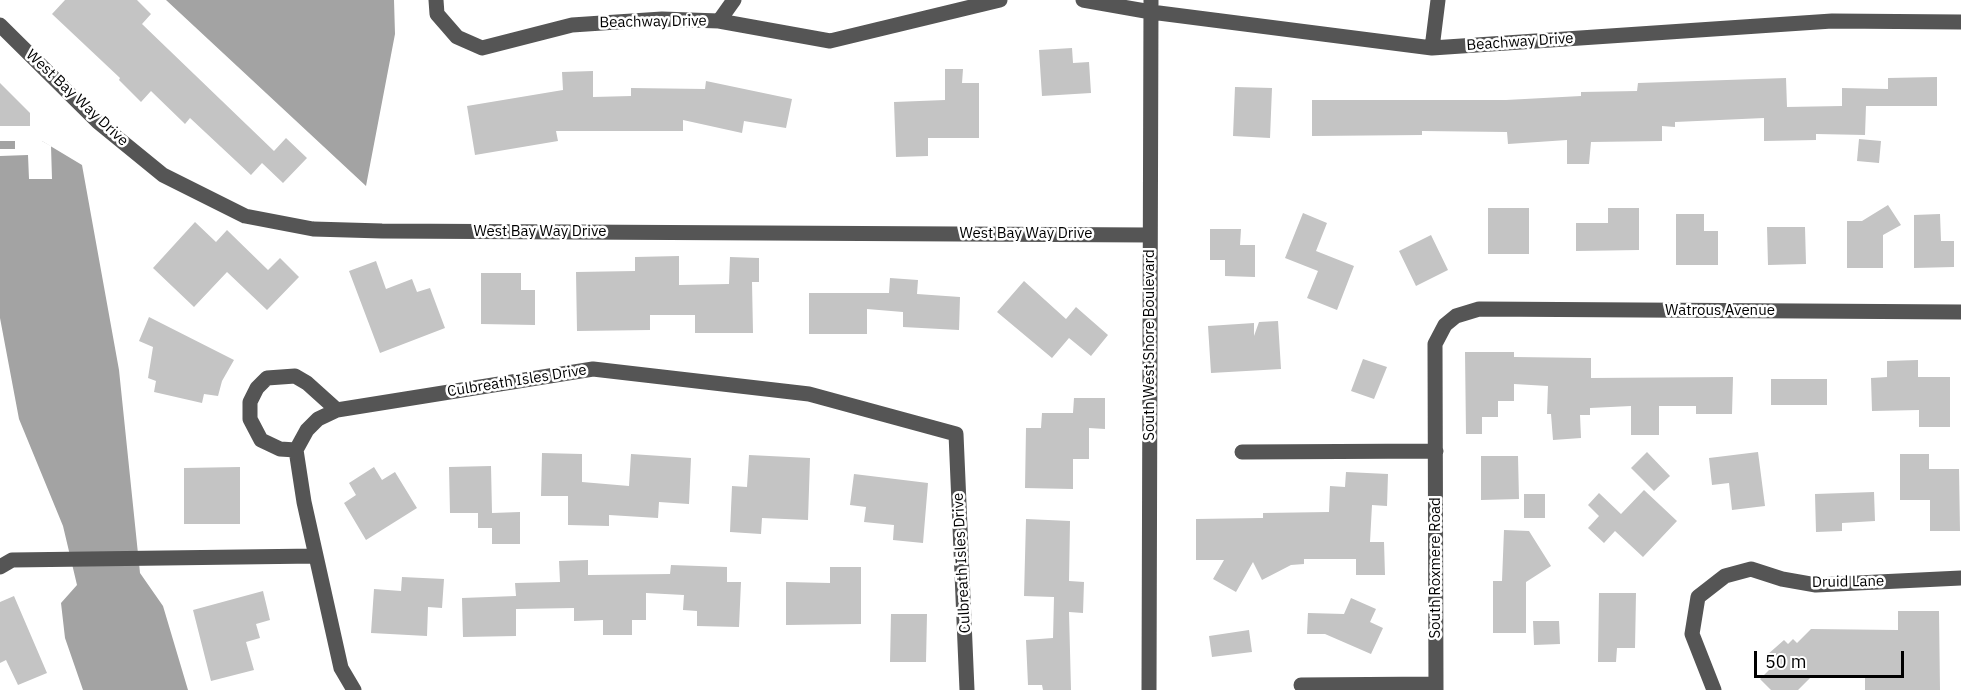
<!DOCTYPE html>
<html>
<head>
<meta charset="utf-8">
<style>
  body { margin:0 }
  #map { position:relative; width:1961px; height:690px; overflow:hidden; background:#fff; font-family:"IBM Plex Sans",sans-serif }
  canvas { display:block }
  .scale { position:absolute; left:1754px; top:651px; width:150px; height:27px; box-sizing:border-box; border:3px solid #000; border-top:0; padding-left:8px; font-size:18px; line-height:21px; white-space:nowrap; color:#000; -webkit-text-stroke:4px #fff; paint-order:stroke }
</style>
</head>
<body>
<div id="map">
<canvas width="1961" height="690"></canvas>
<div class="scale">50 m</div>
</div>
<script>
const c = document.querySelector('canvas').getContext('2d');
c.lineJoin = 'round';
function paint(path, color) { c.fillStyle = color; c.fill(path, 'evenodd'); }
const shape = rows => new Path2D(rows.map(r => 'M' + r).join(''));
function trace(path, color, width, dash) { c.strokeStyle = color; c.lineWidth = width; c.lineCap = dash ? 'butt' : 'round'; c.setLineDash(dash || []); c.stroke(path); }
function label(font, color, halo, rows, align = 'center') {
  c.font = font + ' "IBM Plex Sans",sans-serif'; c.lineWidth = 5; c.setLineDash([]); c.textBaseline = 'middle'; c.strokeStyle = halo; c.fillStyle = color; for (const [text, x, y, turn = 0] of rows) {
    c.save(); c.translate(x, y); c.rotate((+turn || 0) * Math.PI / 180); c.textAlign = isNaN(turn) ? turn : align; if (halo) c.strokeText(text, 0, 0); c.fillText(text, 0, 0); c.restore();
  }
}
paint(shape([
  [166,0,394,0,395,34,366,186],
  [0,141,42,141,82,165,119,370,140,573,163,606,188,690,83,690,65,638,61,603,77,585,63,526,19,419,0,318]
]), '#a3a3a3');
paint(shape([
  [15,141,42,141,51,146,52,179,29,179,28,155,0,156,0,149,15,149]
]), '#fff');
paint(shape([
  [65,0,137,0,151,14,142,24,274,151,286,138,307,158,283,183,262,163,251,175,190,118,185,124,151,91,141,102,119,80,120,78,52,14],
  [1072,48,1073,63,1089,62,1091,93,1042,96,1039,50],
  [945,69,963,69,962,83,979,83,979,138,928,138,928,156,896,157,894,102,945,100],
  [593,71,593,97,631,96,631,88,705,89,706,81,792,99,786,128,744,121,742,133,683,120,683,131,556,131,558,141,475,155,467,106,563,90,562,72],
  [1937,77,1937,106,1866,106,1865,135,1816,134,1816,140,1764,141,1764,118,1675,122,1675,127,1662,126,1662,141,1591,142,1589,164,1567,164,1567,140,1508,144,1507,132,1422,131,1422,135,1312,136,1312,100,1506,100,1581,96,1581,92,1637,91,1638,83,1786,78,1787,107,1842,106,1842,88,1888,89,1888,78],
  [0,83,30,113,30,126,0,126],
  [1235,87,1272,88,1270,138,1233,136],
  [1859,139,1881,141,1879,163,1857,161],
  [1888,205,1901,225,1883,235,1883,268,1847,268,1847,221,1862,221],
  [1488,208,1529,208,1529,254,1488,254],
  [1608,208,1639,208,1639,250,1576,251,1576,223,1608,223],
  [1303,213,1327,223,1316,251,1354,266,1337,310,1307,298,1318,271,1285,258],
  [1676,214,1704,214,1704,231,1718,231,1718,265,1676,265],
  [1940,214,1941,241,1954,241,1954,267,1914,268,1914,215],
  [195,222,216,242,227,230,268,270,280,258,299,277,267,310,227,272,194,307,153,268],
  [1767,227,1805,227,1806,264,1768,265],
  [1210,229,1241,229,1240,245,1255,245,1255,277,1225,276,1225,260,1210,260],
  [1431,235,1448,270,1416,286,1399,251],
  [679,256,679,285,729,284,730,257,759,258,759,282,752,282,753,333,695,333,695,315,650,315,650,330,577,331,576,272,635,271,635,257],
  [376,261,386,289,412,279,417,292,430,288,445,328,380,353,349,271],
  [481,273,521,273,521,290,535,290,535,325,481,324],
  [890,278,918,280,917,294,960,297,959,330,903,327,903,312,867,309,867,334,809,334,809,293,889,293],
  [1024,281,1066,319,1076,307,1108,335,1091,356,1069,338,1052,358,997,312],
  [149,317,234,360,222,381,218,396,204,394,202,403,154,392,156,381,148,378,153,347,139,341],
  [1278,321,1281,369,1211,373,1208,326,1254,323,1254,336,1259,322],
  [1465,352,1514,352,1514,357,1591,358,1591,378,1733,377,1732,414,1696,414,1696,406,1659,406,1659,435,1631,435,1631,406,1590,408,1590,415,1580,415,1581,438,1553,440,1551,414,1547,414,1548,386,1514,384,1514,401,1498,401,1498,417,1482,417,1482,434,1466,434],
  [1363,359,1387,367,1374,399,1351,391],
  [1918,360,1918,377,1950,377,1950,427,1919,427,1919,410,1872,411,1871,378,1887,377,1887,361],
  [1771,379,1827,379,1827,405,1771,405],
  [1074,398,1105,398,1105,429,1089,428,1089,459,1073,459,1073,489,1025,488,1026,428,1041,428,1042,413,1073,413],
  [1647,452,1670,476,1654,491,1631,468],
  [1758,452,1765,506,1732,510,1729,483,1712,485,1709,458],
  [542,453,582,454,582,482,629,486,631,454,691,458,689,504,659,502,658,518,609,515,609,526,568,525,568,496,541,496],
  [1900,454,1929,454,1929,469,1959,469,1960,531,1930,531,1930,500,1900,500],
  [749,455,810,458,808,520,762,518,761,534,730,532,732,486,747,487],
  [1481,456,1518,456,1519,499,1481,500],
  [491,466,492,513,520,512,520,544,492,544,492,528,478,528,478,513,450,513,449,467],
  [240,467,240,524,184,524,184,468],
  [374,467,382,480,395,472,417,508,366,540,344,503,356,495,349,483],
  [1346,472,1388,474,1387,506,1372,505,1370,542,1384,542,1385,575,1356,575,1356,559,1304,559,1304,564,1291,565,1262,580,1253,562,1236,592,1213,579,1224,560,1196,560,1196,519,1263,518,1263,513,1329,512,1330,486,1345,487],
  [854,474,928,483,923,543,893,540,894,525,864,522,866,507,850,505],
  [1644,490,1677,521,1643,557,1615,531,1604,543,1588,528,1599,516,1588,505,1599,493,1621,514],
  [1874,492,1875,521,1842,523,1842,531,1816,532,1815,494],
  [1524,494,1545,494,1545,518,1524,518],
  [1026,519,1070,521,1069,581,1084,582,1083,613,1069,612,1071,690,1043,690,1042,685,1028,685,1026,640,1053,638,1054,597,1024,596],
  [1504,530,1529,531,1551,566,1526,582,1526,633,1493,633,1493,581,1502,581],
  [588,560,588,575,670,574,671,565,727,567,727,582,741,582,739,627,697,626,697,611,683,610,684,595,646,593,646,620,632,620,632,635,603,635,603,620,574,621,574,608,516,609,516,636,463,637,462,598,516,596,515,583,560,582,559,561],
  [830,567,861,567,861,624,786,625,786,582,830,583],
  [402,577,444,579,442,608,428,607,427,636,371,633,374,589,401,591],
  [263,591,270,620,256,624,260,638,246,642,254,670,211,681,193,610],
  [1599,593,1636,593,1635,648,1617,648,1616,662,1598,662],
  [14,596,47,673,18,685,6,660,0,663,0,602],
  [1351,598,1376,609,1370,622,1383,628,1371,654,1325,634,1307,634,1308,613,1344,614],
  [1898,611,1939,611,1940,690,1865,690,1865,675,1812,676,1798,690,1771,690,1760,679,1769,670,1765,666,1772,660,1767,655,1784,640,1788,644,1793,639,1797,643,1811,629,1898,630],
  [891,614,927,614,926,662,890,662],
  [1533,621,1559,621,1560,644,1534,645],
  [1249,630,1252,652,1212,657,1209,636]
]), '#c4c4c4');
trace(shape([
  [436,0,437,14,457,37,482,48,572,25,662,19,719,21,830,41,1000,0],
  [1083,0,1151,12,1432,48,1832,21,1961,22],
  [719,21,734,0],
  [0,25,98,122,163,175,245,216,313,229,382,231,1150,235],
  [1432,48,1438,0],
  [296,450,280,449,261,440,250,419,250,402,257,388,267,378,295,376,307,383,337,410],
  [1242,452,1436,451],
  [0,567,12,560,316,556],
  [1301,685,1436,684],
  [354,690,341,668,304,502,296,450,307,430,318,419,337,410,593,369,809,394,956,434,967,690],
  [1149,690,1151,0],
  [1436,690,1435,344,1445,325,1456,316,1479,309,1961,312],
  [1714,690,1692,634,1698,597,1725,576,1751,569,1782,579,1816,585,1961,578]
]), '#555', 15);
label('15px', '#000', '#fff', [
  ["Beachway Drive",653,22,-1],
  ["Beachway Drive",1520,42,-4],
  ["West Bay Way Drive",77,98,43],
  ["West Bay Way Drive",540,232],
  ["West Bay Way Drive",1026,234],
  ["Watrous Avenue",1720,311],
  ["South West Shore Boulevard",1150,345,-90],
  ["Culbreath Isles Drive",517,381,-9],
  ["Culbreath Isles Drive",962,563,-93],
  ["South Roxmere Road",1436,568,-90],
  ["Druid Lane",1848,582,-1]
]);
</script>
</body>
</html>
